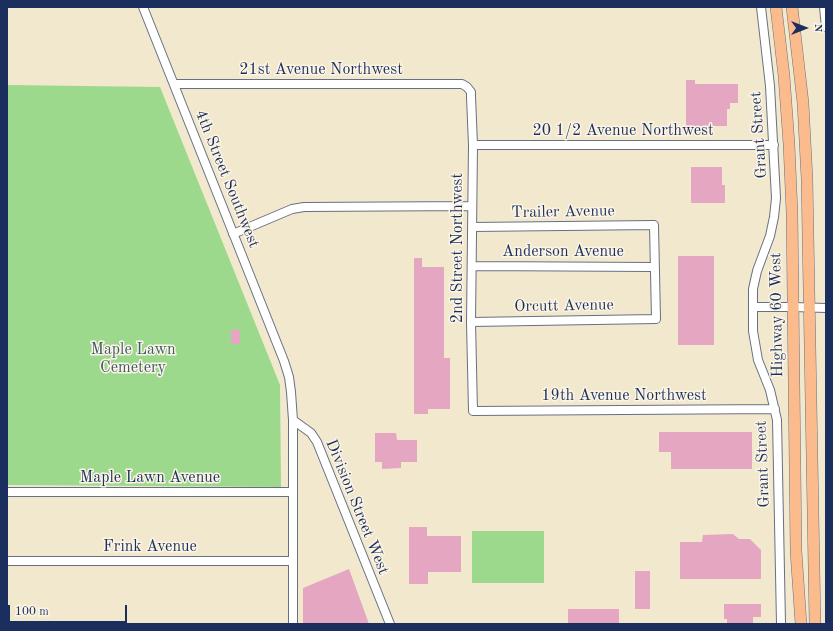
<!DOCTYPE html>
<html>
<head>
<meta charset="utf-8">
<style>
  body { margin:0 }
  #map { position:relative; width:833px; height:631px; overflow:hidden; background:#f2e8cd; font-family:"Old Standard TT",serif }
  canvas { display:block }
  .frame { position:absolute; inset:0; border:8px solid #1b2f5e; pointer-events:none }
  .north { position:absolute; left:785px; top:8px; width:40px; height:40px; -webkit-text-stroke:3px #fcf5e5; paint-order:stroke; rotate:90deg; font-size:11px; font-weight:700; line-height:16px; text-align:center; color:#1b2f5e }
  .north::after { content:''; display:block; margin:auto; width:14px; height:18px; background:#1b2f5e; clip-path:polygon(50% 0,100% 100%,50% 72%,0 100%) }
  .scale { position:absolute; left:8px; top:605px; width:119px; height:18px; box-sizing:border-box; border:2px solid #1b2f5e; border-top:0; padding-left:5px; font-size:12px; line-height:14px; white-space:nowrap; color:#1b2f5e; -webkit-text-stroke:3px #fcf5e5; paint-order:stroke }
</style>
</head>
<body>
<div id="map">
<canvas width="833" height="631"></canvas>
<div class="frame"></div>
<div class="north">N</div>
<div class="scale">100 m</div>
</div>
<script>
const c = document.querySelector('canvas').getContext('2d');
c.lineJoin = 'round';
function paint(path, color) { c.fillStyle = color; c.fill(path, 'evenodd'); }
const shape = rows => new Path2D(rows.map(r => 'M' + r).join(''));
function trace(path, color, width, dash) { c.strokeStyle = color; c.lineWidth = width; c.lineCap = dash ? 'butt' : 'round'; c.setLineDash(dash || []); c.stroke(path); }
function label(font, color, halo, rows, align = 'center') {
  c.font = font + ' "Old Standard TT",serif'; c.lineWidth = 3; c.setLineDash([]); c.textBaseline = 'middle'; c.strokeStyle = halo; c.fillStyle = color; for (const [text, x, y, turn = 0] of rows) {
    c.save(); c.translate(x, y); c.rotate((+turn || 0) * Math.PI / 180); c.textAlign = isNaN(turn) ? turn : align; if (halo) c.strokeText(text, 0, 0); c.fillText(text, 0, 0); c.restore();
  }
}
paint(shape([
  [7,85,160,87,280,385,281,487,7,485],
  [472,531,544,531,544,583,472,583]
]), '#9dd98d');
paint(shape([
  [686,80,695,80,695,84,738,84,738,103,730,103,730,109,727,109,727,126,686,126],
  [691,167,722,167,722,185,725,185,725,203,691,203],
  [678,256,714,256,714,345,678,345],
  [414,258,422,258,422,267,444,267,444,358,450,358,450,409,428,409,428,414,414,414],
  [231,330,240,330,240,344,231,344],
  [659,432,752,432,752,469,671,469,671,452,659,452],
  [375,433,396,433,397,440,417,440,417,462,401,462,401,468,382,469,382,462,375,462],
  [409,527,427,527,427,536,461,536,461,572,428,572,428,584,409,584],
  [733,534,739,539,750,539,761,550,761,579,680,579,680,542,702,542,703,535],
  [349,569,369,624,303,624,303,588],
  [635,571,650,571,650,609,635,609],
  [724,604,761,604,761,617,753,617,753,624,727,624,727,619,724,619],
  [568,609,619,609,619,624,568,624]
]), '#e5a6c2');
const minor = shape([
  [143,7,284,361,289,377,291,392,293,420],
  [761,7,770,86,776,198,774,217,770,236,757,271,753,289,753,331,758,360,770,390,777,420,781,624],
  [824,7,826,27],
  [174,84,462,84,467,87,471,92,471,97,473,145,471,322,473,411,775,409],
  [473,145,774,145],
  [233,234,292,209,304,207,472,206],
  [472,266,654,267],
  [753,307,793,307,826,308],
  [471,322,656,319,654,225,472,227],
  [7,492,292,492],
  [7,561,292,561],
  [293,624,293,420,311,433,317,442,390,624]
]);
const major = shape([
  [776,7,784,76,789,144,792,213,796,551,801,624],
  [792,7,803,103,807,179,815,624]
]);
trace(minor, '#667085', 10);
trace(major, '#667085', 12);
trace(minor, '#fff', 8);
trace(major, '#fbbb8d', 11);
label('16px', '#1b2f5e', '#fcf5e5', [
  ["21st Avenue Northwest",321,70],
  ["20 1/2 Avenue Northwest",623,131],
  ["Grant Street",759,135,-94],
  ["4th Street Southwest",227,179,68],
  ["Trailer Avenue",563,212,-1],
  ["2nd Street Northwest",458,248,-90],
  ["Anderson Avenue",563,252],
  ["Orcutt Avenue",564,306,-1],
  ["Highway 60 West",777,315,-91],
  ["19th Avenue Northwest",624,396],
  ["Grant Street",763,464,-92],
  ["Maple Lawn Avenue",150,478],
  ["Division Street West",357,507,68],
  ["Frink Avenue",150,547]
]);
label('16px', '#3c5a6a', '#fcf5e5', [
  ["Maple Lawn",133,350],
  ["Cemetery",133,368]
]);
</script>
</body>
</html>
